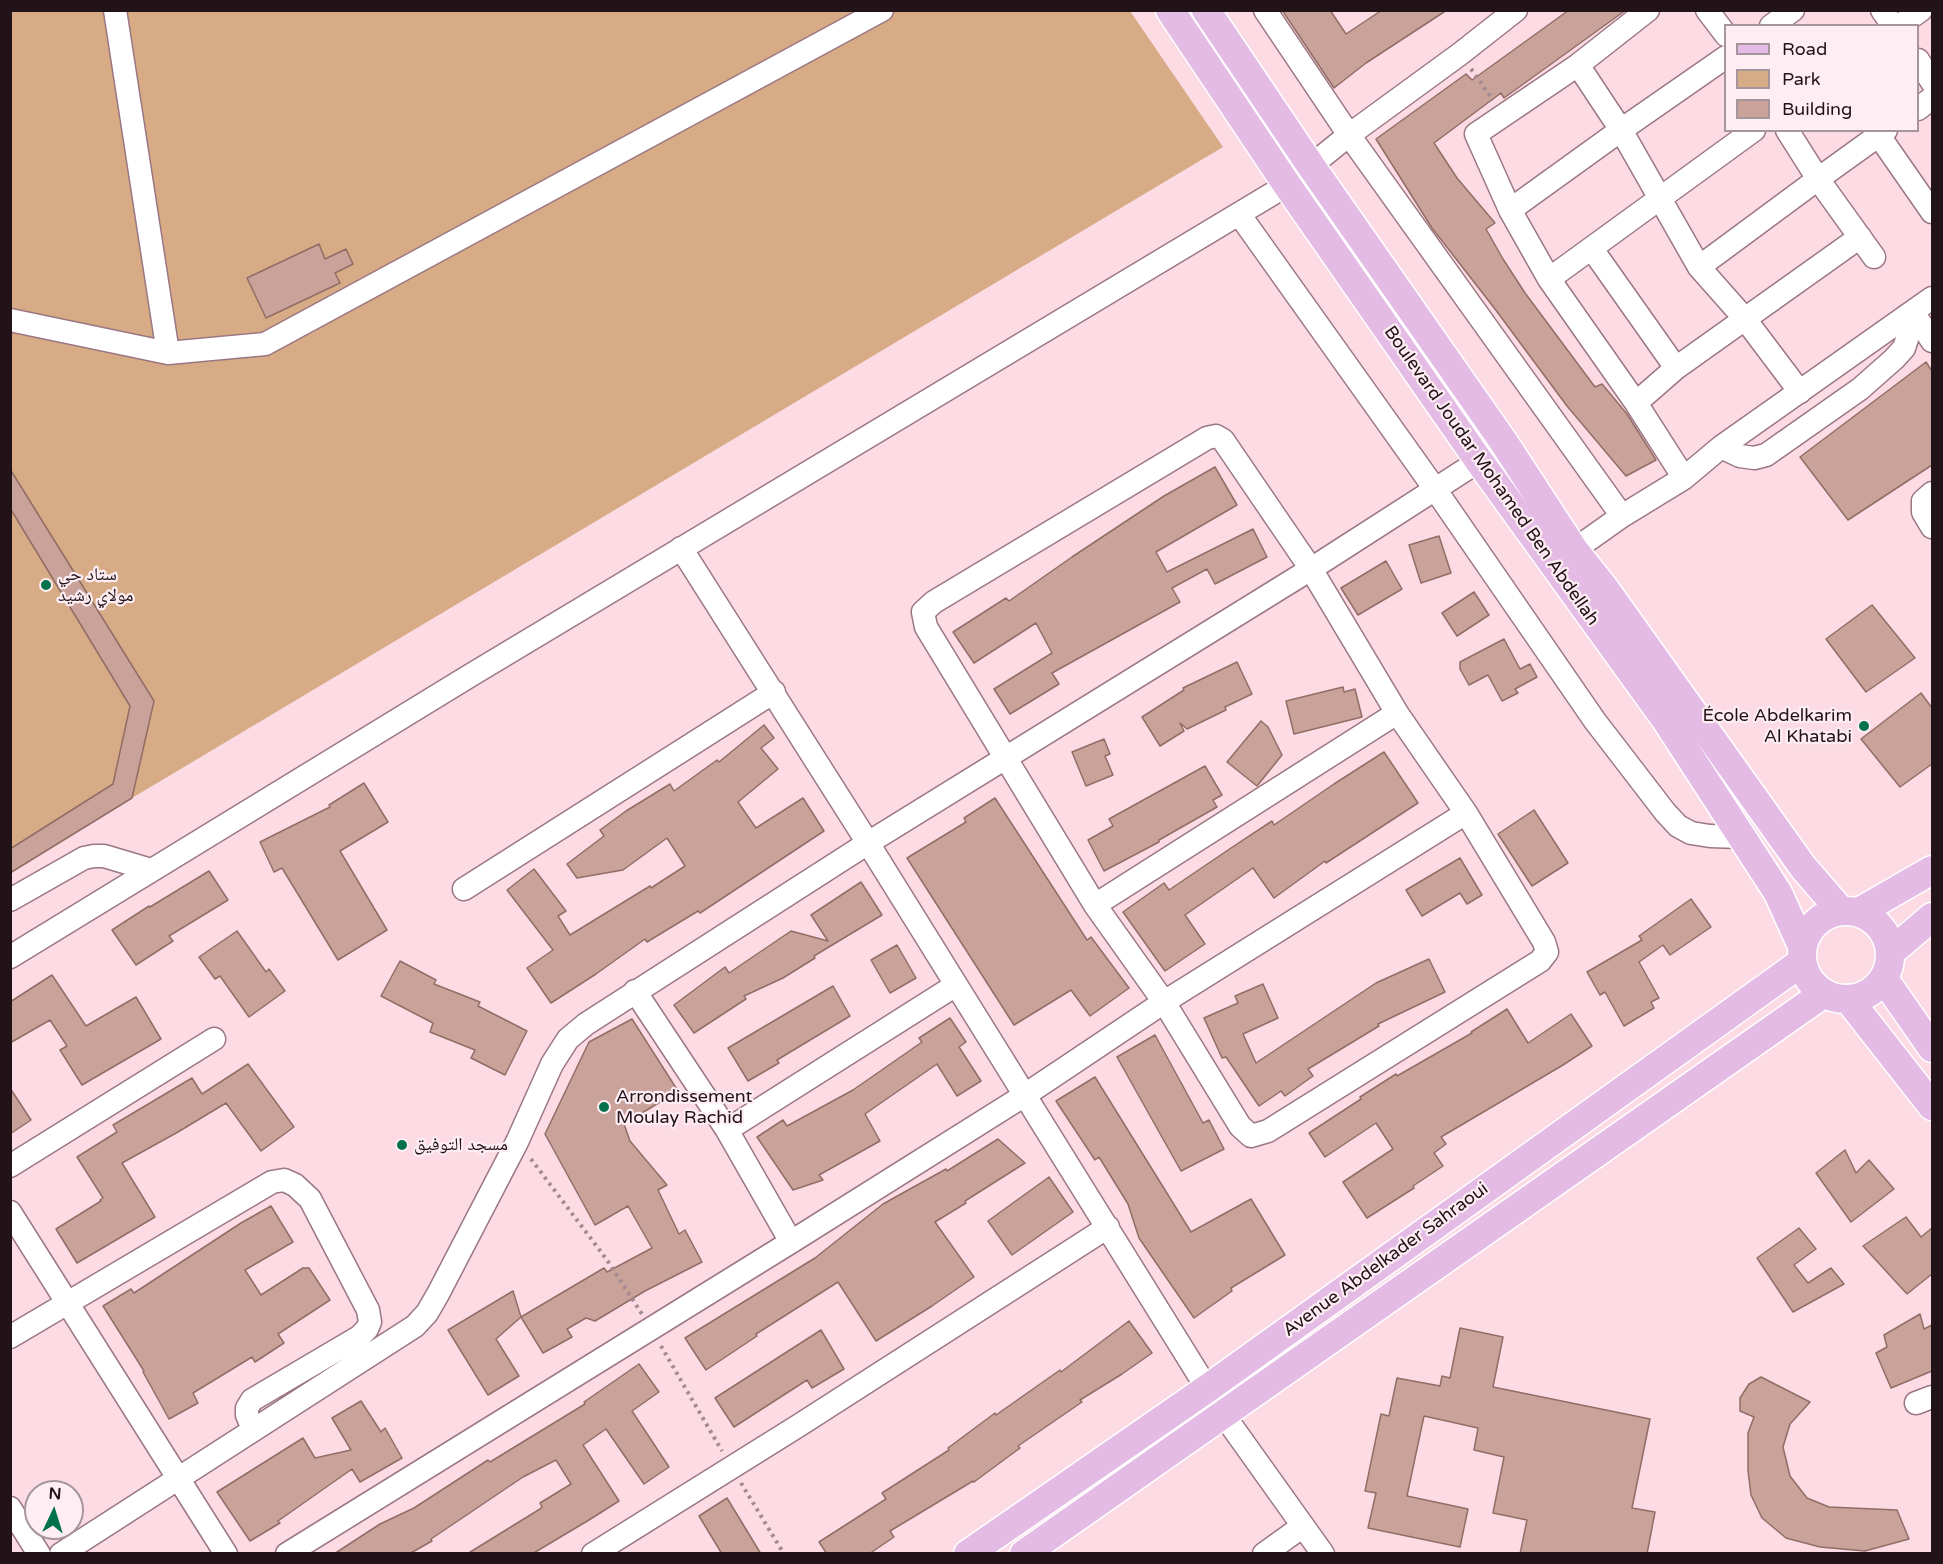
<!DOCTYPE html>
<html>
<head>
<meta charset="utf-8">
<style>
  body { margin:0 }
  #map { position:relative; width:1943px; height:1564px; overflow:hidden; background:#fcdbe4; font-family:"Varela Round",sans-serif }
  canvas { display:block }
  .frame { position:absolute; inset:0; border:12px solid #211318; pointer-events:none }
  .legend { position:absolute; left:1724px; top:24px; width:195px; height:108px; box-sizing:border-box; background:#feedf2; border:2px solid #a6969b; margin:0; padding:8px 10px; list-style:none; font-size:18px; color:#211318 }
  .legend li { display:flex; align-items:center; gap:12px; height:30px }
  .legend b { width:30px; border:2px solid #a6969b }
  .north { position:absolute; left:24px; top:1480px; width:60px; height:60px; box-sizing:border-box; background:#feedf2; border:2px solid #a6969b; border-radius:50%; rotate:4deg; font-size:16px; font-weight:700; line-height:24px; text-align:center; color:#211318 }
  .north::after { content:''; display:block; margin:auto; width:21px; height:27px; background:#02724b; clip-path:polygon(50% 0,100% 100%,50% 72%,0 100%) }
</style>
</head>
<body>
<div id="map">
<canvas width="1943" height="1564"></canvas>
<div class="frame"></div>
<ul class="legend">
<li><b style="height:8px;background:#e3bbe5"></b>Road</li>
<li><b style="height:16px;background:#d6ab85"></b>Park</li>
<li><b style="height:16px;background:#c9a29a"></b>Building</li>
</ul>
<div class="north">N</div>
</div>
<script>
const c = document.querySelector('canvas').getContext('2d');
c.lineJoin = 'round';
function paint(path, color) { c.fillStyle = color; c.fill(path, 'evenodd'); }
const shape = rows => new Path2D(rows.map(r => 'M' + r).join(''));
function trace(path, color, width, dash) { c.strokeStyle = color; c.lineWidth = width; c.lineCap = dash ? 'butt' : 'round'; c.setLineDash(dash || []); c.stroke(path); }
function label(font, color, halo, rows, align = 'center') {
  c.font = font + ' "Varela Round","Noto Naskh Arabic",sans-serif'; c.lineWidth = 4.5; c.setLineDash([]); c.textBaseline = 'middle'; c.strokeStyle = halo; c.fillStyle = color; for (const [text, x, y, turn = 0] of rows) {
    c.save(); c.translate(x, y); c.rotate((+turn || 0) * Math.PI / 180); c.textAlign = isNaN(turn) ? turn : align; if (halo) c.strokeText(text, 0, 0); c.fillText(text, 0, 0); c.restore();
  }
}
paint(shape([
  [11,11,1130,11,1223,147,132,798,11,873]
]), '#d6ab85');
const building = shape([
  [1282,10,1330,10,1346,34,1382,10,1447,10,1366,63,1334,88,1282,10],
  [1569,10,1626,10,1504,98,1501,93,1434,143,1457,178,1495,223,1486,229,1503,259,1525,293,1595,387,1602,384,1627,414,1656,460,1626,476,1567,406,1495,309,1432,228,1376,139,1466,74,1472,80,1569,10],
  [319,244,325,259,346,249,353,264,335,273,340,283,266,318,247,278,319,244],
  [1926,362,1932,371,1932,465,1848,520,1800,457,1926,362],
  [1215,467,1237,505,1156,552,1167,572,1253,529,1267,557,1215,584,1207,569,1172,588,1180,602,1052,673,1059,684,1010,714,994,689,1052,653,1036,623,974,663,953,632,1006,598,1009,601,1072,557,1164,496,1215,467],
  [10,469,154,701,132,798,10,873,10,849,113,784,130,706,10,508,10,469],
  [1439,536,1451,573,1421,583,1409,545,1439,536],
  [1386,561,1402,589,1358,615,1341,588,1386,561],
  [1474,592,1489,615,1457,636,1442,613,1474,592],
  [1872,605,1915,658,1866,692,1826,639,1872,605],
  [1504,639,1520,669,1530,664,1537,677,1515,689,1518,693,1502,701,1488,675,1469,685,1460,669,1460,662,1504,639],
  [1237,662,1252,694,1225,707,1226,710,1187,729,1180,723,1184,731,1160,746,1142,717,1184,690,1183,688,1237,662],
  [1343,687,1344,692,1355,689,1362,717,1294,734,1286,701,1343,687],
  [1921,693,1932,708,1932,764,1900,787,1861,739,1921,693],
  [1261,721,1268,727,1282,755,1257,786,1227,762,1261,721],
  [764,725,774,738,761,748,778,769,738,802,756,828,803,798,824,831,700,913,698,911,647,942,645,939,596,974,551,1003,527,968,553,950,507,890,534,869,566,911,558,916,570,935,650,886,651,888,685,866,667,838,623,870,577,878,567,864,604,836,600,830,626,811,670,784,674,791,717,760,719,762,764,725],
  [1104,739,1110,754,1105,756,1113,775,1086,786,1072,752,1104,739],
  [1384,752,1418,803,1326,863,1325,861,1274,898,1253,868,1185,915,1205,944,1165,971,1123,912,1164,883,1169,890,1231,848,1272,821,1274,825,1334,784,1384,752],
  [1205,766,1222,795,1213,800,1217,807,1159,840,1159,842,1104,871,1088,840,1113,826,1109,819,1205,766],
  [364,783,388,822,340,851,387,930,338,960,282,868,274,872,260,842,330,807,329,805,364,783],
  [995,798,1087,940,1091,937,1129,988,1090,1016,1071,990,1014,1025,907,858,966,822,964,818,995,798],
  [1534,810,1568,863,1532,886,1498,834,1534,810],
  [1460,858,1482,895,1467,904,1460,893,1422,916,1406,890,1460,858],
  [209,871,228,900,169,936,173,941,136,965,112,930,149,906,150,907,209,871],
  [861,882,882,915,814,956,815,958,783,978,744,996,746,999,694,1033,674,1005,725,967,729,973,791,931,828,941,811,915,861,882],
  [1691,899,1711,927,1670,955,1663,945,1639,962,1659,998,1651,1002,1654,1008,1624,1026,1605,992,1600,995,1587,972,1642,940,1639,936,1691,899],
  [237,931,266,972,269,969,285,991,249,1017,220,976,215,979,199,957,237,931],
  [897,945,916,978,890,993,871,960,897,945],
  [1429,959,1445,992,1378,1024,1379,1026,1308,1069,1313,1076,1285,1096,1281,1091,1259,1106,1226,1057,1222,1058,1204,1018,1238,1003,1235,996,1263,984,1278,1018,1243,1034,1256,1063,1376,983,1429,959],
  [400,961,436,980,434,984,480,1002,478,1006,527,1031,505,1075,471,1058,475,1050,430,1032,433,1023,381,996,400,961],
  [52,975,86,1026,136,997,161,1039,82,1085,60,1050,67,1046,50,1020,10,1043,10,1002,52,975],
  [833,986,850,1016,777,1060,779,1063,748,1081,728,1048,833,986],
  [1507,1009,1528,1043,1571,1014,1592,1046,1563,1065,1441,1137,1446,1144,1434,1153,1443,1166,1413,1186,1414,1188,1367,1218,1343,1182,1393,1149,1376,1123,1325,1157,1309,1133,1361,1099,1360,1097,1396,1074,1397,1076,1472,1033,1471,1032,1507,1009],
  [950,1018,966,1042,959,1047,981,1081,957,1096,937,1064,865,1114,880,1141,819,1175,823,1180,793,1190,757,1137,783,1120,787,1126,853,1090,922,1042,919,1038,950,1018],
  [632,1019,678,1091,624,1124,630,1141,667,1185,658,1190,679,1234,685,1230,702,1262,645,1291,595,1321,586,1318,567,1329,572,1337,543,1353,521,1317,604,1268,607,1272,652,1248,628,1206,595,1225,545,1134,589,1042,632,1019],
  [1155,1035,1203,1123,1209,1120,1224,1149,1181,1171,1117,1057,1155,1035],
  [248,1064,294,1127,261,1151,226,1103,178,1132,122,1163,155,1217,77,1263,56,1229,101,1201,100,1200,103,1198,77,1157,117,1132,113,1125,192,1078,202,1094,248,1064],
  [1095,1077,1191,1232,1251,1199,1285,1255,1231,1288,1232,1291,1194,1318,1139,1238,1128,1204,1099,1157,1095,1160,1056,1101,1095,1077],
  [10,1088,31,1120,10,1134,10,1088],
  [998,1139,1025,1163,965,1201,966,1203,935,1222,974,1277,932,1306,876,1341,838,1282,756,1334,757,1336,706,1370,685,1338,815,1258,883,1204,946,1169,947,1171,998,1139],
  [1845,1150,1856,1173,1869,1160,1894,1189,1851,1222,1816,1173,1845,1150],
  [1049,1177,1073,1212,1012,1255,988,1221,1049,1177],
  [271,1206,293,1242,245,1270,261,1295,303,1268,309,1268,330,1300,278,1334,284,1343,255,1362,252,1357,193,1393,198,1403,169,1419,143,1372,144,1371,103,1306,131,1289,134,1293,241,1223,271,1206],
  [1906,1217,1921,1237,1932,1228,1932,1274,1907,1294,1863,1246,1906,1217],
  [1799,1228,1816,1249,1794,1265,1808,1283,1831,1268,1844,1284,1793,1312,1757,1258,1799,1228],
  [513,1291,521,1317,496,1339,519,1376,488,1395,448,1330,513,1291],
  [1920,1314,1924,1329,1932,1325,1932,1371,1891,1388,1876,1353,1887,1347,1884,1335,1920,1314],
  [1129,1321,1152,1353,1122,1374,1080,1400,1082,1402,1018,1446,1020,1448,974,1482,973,1481,890,1531,894,1537,869,1554,827,1554,819,1542,886,1499,882,1493,949,1450,948,1448,995,1413,996,1415,1060,1370,1061,1372,1129,1321],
  [1460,1328,1503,1337,1493,1387,1650,1419,1632,1508,1655,1512,1647,1554,1520,1554,1527,1520,1493,1513,1504,1457,1474,1450,1478,1428,1424,1416,1407,1496,1468,1509,1460,1547,1368,1528,1376,1493,1365,1491,1381,1414,1389,1416,1397,1378,1440,1386,1442,1376,1450,1378,1460,1328],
  [821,1330,844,1369,812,1388,807,1380,734,1427,715,1398,821,1330],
  [639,1364,659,1392,632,1411,669,1467,644,1484,606,1429,583,1445,619,1501,589,1520,532,1554,467,1554,540,1509,542,1507,540,1503,571,1484,556,1460,523,1477,431,1539,432,1541,409,1554,334,1554,380,1524,414,1508,488,1460,490,1462,585,1404,584,1402,639,1364],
  [1761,1377,1810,1402,1790,1424,1783,1447,1790,1476,1807,1498,1829,1507,1897,1510,1909,1539,1865,1551,1820,1547,1786,1538,1762,1518,1751,1495,1748,1471,1748,1433,1754,1417,1740,1411,1740,1398,1749,1384,1761,1377],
  [361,1401,381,1432,385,1428,402,1458,360,1482,352,1469,278,1521,280,1523,250,1541,217,1492,303,1438,315,1458,351,1450,332,1418,361,1401],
  [727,1498,761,1554,722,1554,699,1516,727,1498]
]);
paint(building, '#c9a29a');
trace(building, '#926d66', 1.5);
const minor = shape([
  [115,10,168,353],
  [1265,10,1349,135,1622,516],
  [1648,10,1578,65,1476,134,1510,210,1549,279,1636,403,1684,478],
  [1707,10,1726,35],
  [1882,10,1893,26],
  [1771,26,1793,10],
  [1899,26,1921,10],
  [1918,60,1932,82],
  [1578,65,1621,130,1699,267,1745,319,1800,392],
  [1918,109,1932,98],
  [1787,130,1818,179,1874,257],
  [1875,130,1932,212],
  [1510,210,1621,130,1726,57],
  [1239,214,1435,489,1595,721,1665,812,1678,826,1691,833,1710,836,1741,837],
  [1592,249,1676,368],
  [1699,267,1818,179,1886,130],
  [1549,279,1754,130],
  [1913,312,1932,341],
  [10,320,168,353,265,344,882,10],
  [1636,403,1676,368,1860,237],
  [1216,436,1223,440,1311,569,1397,713,1466,813,1544,942,1547,952,1540,961,1268,1131,1251,1136,1240,1126,1164,1002,1095,905,926,627,923,612,934,602,1207,438,1216,436],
  [1721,447,1740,456,1754,458,1766,455,1860,389,1894,359,1904,348,1907,339,1907,330,1902,320],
  [1932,493,1923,501,1923,512,1932,527],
  [681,548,868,843,1223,1414,1323,1554],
  [1574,550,1622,516,1684,478,1721,447,1932,298],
  [464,889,774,692],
  [10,900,84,858,94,856,104,856,151,870],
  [1095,905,1397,713],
  [10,957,471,675,1287,185,1349,135,1460,54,1516,10],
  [635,991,727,1130,791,1242],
  [727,1130,956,985],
  [10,1166,214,1039],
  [10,1212,226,1554],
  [10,1337,272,1182,284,1180,295,1185,310,1199,368,1310,370,1322,367,1329,359,1337,252,1400,247,1408,247,1415,253,1429],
  [1916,1403,1932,1397],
  [10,1508,39,1554],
  [61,1554,415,1326,427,1313,438,1294,517,1142,552,1064,568,1039,586,1024,868,843,1311,569,1479,461],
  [287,1554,791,1242,1025,1095,1164,1002,1466,813],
  [593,1554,798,1426,1108,1227],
  [1264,1554,1303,1526]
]);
const major = shape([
  [1170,10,1287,185,1479,461,1666,720,1778,893,1802,946],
  [1206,10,1311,166,1503,441,1574,550,1605,589,1803,867,1841,911],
  '1802 955a44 44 0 1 1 88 0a44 44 0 1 1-88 0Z',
  [1859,912,1932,870],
  [1891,952,1932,917],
  [1884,979,1932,1048],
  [1849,1000,1932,1106],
  [968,1554,1208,1388,1802,962],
  [1024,1554,1823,994]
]);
trace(minor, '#9b7782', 25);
trace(major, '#fff', 31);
trace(shape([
  [1471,69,1493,100],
  [531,1159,607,1260,642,1314],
  [661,1346,722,1451],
  [741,1483,784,1554]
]), '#a38a91', 4, [3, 4.5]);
trace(minor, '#fff', 22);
trace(major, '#e3bbe5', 28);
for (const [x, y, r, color] of [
  [46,585,6,"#02724b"],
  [1864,726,6,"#02724b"],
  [604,1107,6,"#02724b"],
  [402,1145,6,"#02724b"]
]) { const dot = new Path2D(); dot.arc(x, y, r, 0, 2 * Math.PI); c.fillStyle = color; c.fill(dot); trace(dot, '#feedf2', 2); }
label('18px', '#211318', '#feedf2', [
  ["Boulevard Joudar Mohamed Ben Abdellah",1491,476,55],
  ["Avenue Abdelkader Sahraoui",1386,1260,-36]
]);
label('18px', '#211318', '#feedf2', [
  ["ستاد حي",58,575],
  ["مولاي رشيد",58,596],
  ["École Abdelkarim",1852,716,"right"],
  ["Al Khatabi",1852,737,"right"],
  ["Arrondissement",616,1097],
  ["Moulay Rachid",616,1118],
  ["مسجد التوفيق",414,1145]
], 'left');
</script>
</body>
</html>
